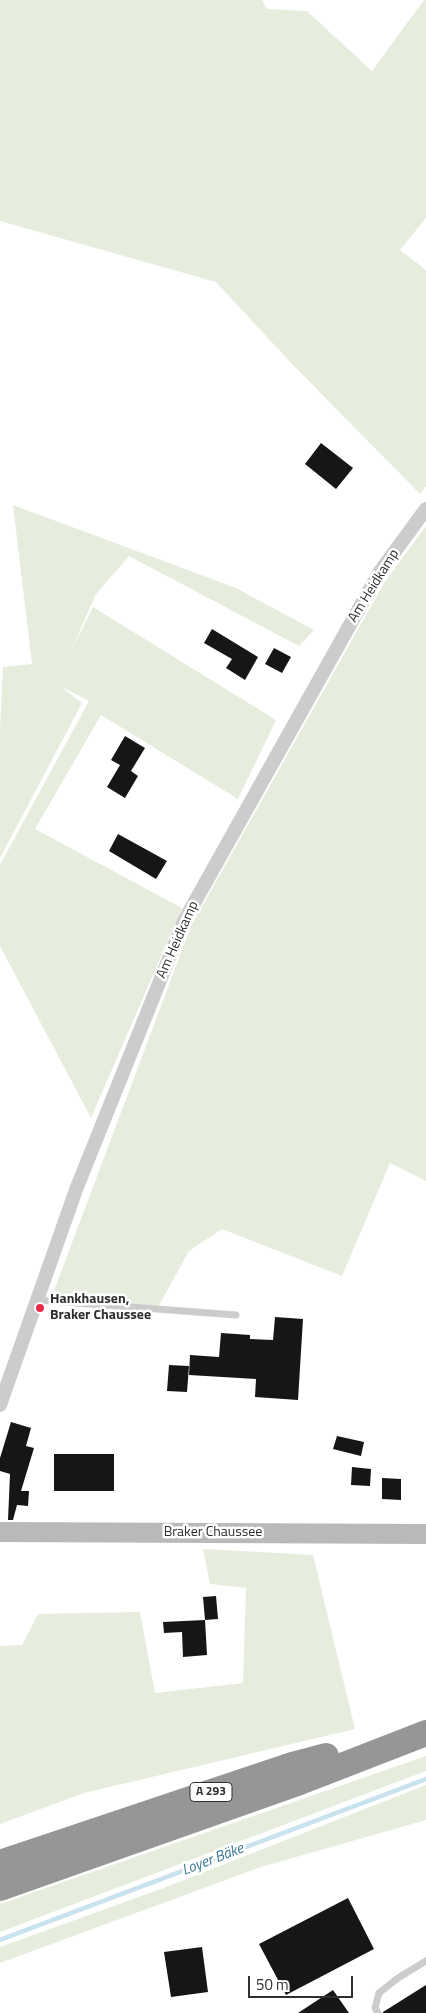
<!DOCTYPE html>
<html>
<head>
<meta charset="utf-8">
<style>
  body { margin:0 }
  #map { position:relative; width:426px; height:2013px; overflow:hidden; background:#fff; font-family:"Titillium Web",sans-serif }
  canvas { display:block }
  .scale { position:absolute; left:248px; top:1976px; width:105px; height:22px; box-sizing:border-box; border:2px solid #2f2f2f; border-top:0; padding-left:6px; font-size:15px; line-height:18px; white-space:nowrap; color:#2f2f2f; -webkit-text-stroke:4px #fff; paint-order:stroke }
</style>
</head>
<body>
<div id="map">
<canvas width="426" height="2013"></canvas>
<div class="scale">50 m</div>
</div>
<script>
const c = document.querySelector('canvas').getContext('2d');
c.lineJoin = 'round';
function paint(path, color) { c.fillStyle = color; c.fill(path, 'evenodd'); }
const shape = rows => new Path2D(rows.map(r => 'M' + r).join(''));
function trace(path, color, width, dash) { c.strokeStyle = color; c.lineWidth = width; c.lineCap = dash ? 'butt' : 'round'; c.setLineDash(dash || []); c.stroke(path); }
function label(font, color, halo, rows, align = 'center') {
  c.font = font + ' "Titillium Web",sans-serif'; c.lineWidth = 5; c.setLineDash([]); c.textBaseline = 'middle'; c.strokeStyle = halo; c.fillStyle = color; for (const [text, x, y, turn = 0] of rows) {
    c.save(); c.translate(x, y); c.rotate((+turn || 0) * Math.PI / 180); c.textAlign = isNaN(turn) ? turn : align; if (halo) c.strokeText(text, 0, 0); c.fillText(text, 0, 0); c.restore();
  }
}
paint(shape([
  [0,0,262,0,267,9,307,11,372,71,424,0,426,0,426,218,400,250,426,270,426,486,420,494,293,365,216,282,0,221],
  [13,505,236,588,314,630,299,646,129,556,96,594,69,655,93,607,276,720,238,799,101,715,35,829,182,908,91,1118,0,946,0,865,89,701,60,686,82,703,0,858,0,729,3,667,32,664],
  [426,526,426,1181,390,1163,342,1276,222,1229,189,1251,158,1307,52,1296,191,926,384,583],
  [203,1549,313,1555,355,1729,84,1793,0,1824,0,1646,22,1645,38,1614,140,1612,155,1693,243,1683,246,1588,210,1584],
  [426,1756,426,1771,0,1932,0,1904],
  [426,1785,426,1820,261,1867,0,1963,0,1947,161,1889]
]), '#e7eddc');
trace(shape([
  [0,1940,426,1779]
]), '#c8e2ee', 4.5);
paint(shape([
  [321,443,353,468,336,489,305,464],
  [212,629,258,657,245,680,226,668,232,659,204,643],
  [274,648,291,657,282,673,265,664],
  [125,736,145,748,131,771,138,776,125,798,107,787,120,765,111,760],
  [118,834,167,861,156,879,109,851],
  [275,1317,303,1319,298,1400,255,1397,256,1379,189,1375,190,1355,219,1357,221,1333,250,1335,250,1339,273,1340],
  [169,1365,189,1366,187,1392,167,1391],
  [11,1422,31,1428,26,1446,34,1448,21,1491,29,1491,28,1506,17,1505,13,1520,8,1520,10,1474,0,1471,0,1458],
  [337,1436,364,1442,361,1456,333,1449],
  [54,1454,114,1454,114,1491,54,1491],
  [352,1467,371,1469,370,1486,351,1485],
  [382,1478,401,1479,401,1500,382,1499],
  [216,1596,218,1619,205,1620,203,1597],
  [205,1620,207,1655,183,1657,182,1632,164,1633,163,1622],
  [348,1898,374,1949,286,1995,259,1944],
  [202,1947,208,1992,171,1997,164,1952],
  [426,1985,426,2013,383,2013,383,2012],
  [333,1990,349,2013,298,2013]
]), '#161616');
trace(shape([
  [37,1300,236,1315],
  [378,2013,375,2008,379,1993,398,1978,426,1961]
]), '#ccc', 7);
trace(shape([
  [0,1405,77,1187,184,921,379,573,426,509]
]), '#ccc', 14);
trace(shape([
  [0,1532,426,1534]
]), '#b9b9b9', 20);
trace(shape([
  [0,1863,292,1765,326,1756],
  [0,1888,300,1782,426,1733]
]), '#969696', 26);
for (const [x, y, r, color] of [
  [40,1308,5,"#ee2947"]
]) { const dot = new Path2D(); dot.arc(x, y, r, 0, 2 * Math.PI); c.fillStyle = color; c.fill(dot); trace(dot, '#fff', 2); }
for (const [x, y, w] of [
  [211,1792,42]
]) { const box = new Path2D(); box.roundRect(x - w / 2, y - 9.5, w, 19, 4); c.fillStyle = '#fff'; c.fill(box); trace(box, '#2f2f2f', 1); }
label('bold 12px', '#2f2f2f', null, [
  ["A 293",211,1792]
]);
label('14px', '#2f2f2f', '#fff', [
  ["Am Heidkamp",374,586,-58],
  ["Am Heidkamp",178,940,-66],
  ["Braker Chaussee",213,1533]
]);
label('bold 14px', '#2f2f2f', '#fff', [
  ["Hankhausen,",50,1300],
  ["Braker Chaussee",50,1316]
], 'left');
label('italic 15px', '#387996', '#fff', [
  ["Loyer Bäke",213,1860,-21]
]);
</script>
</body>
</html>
